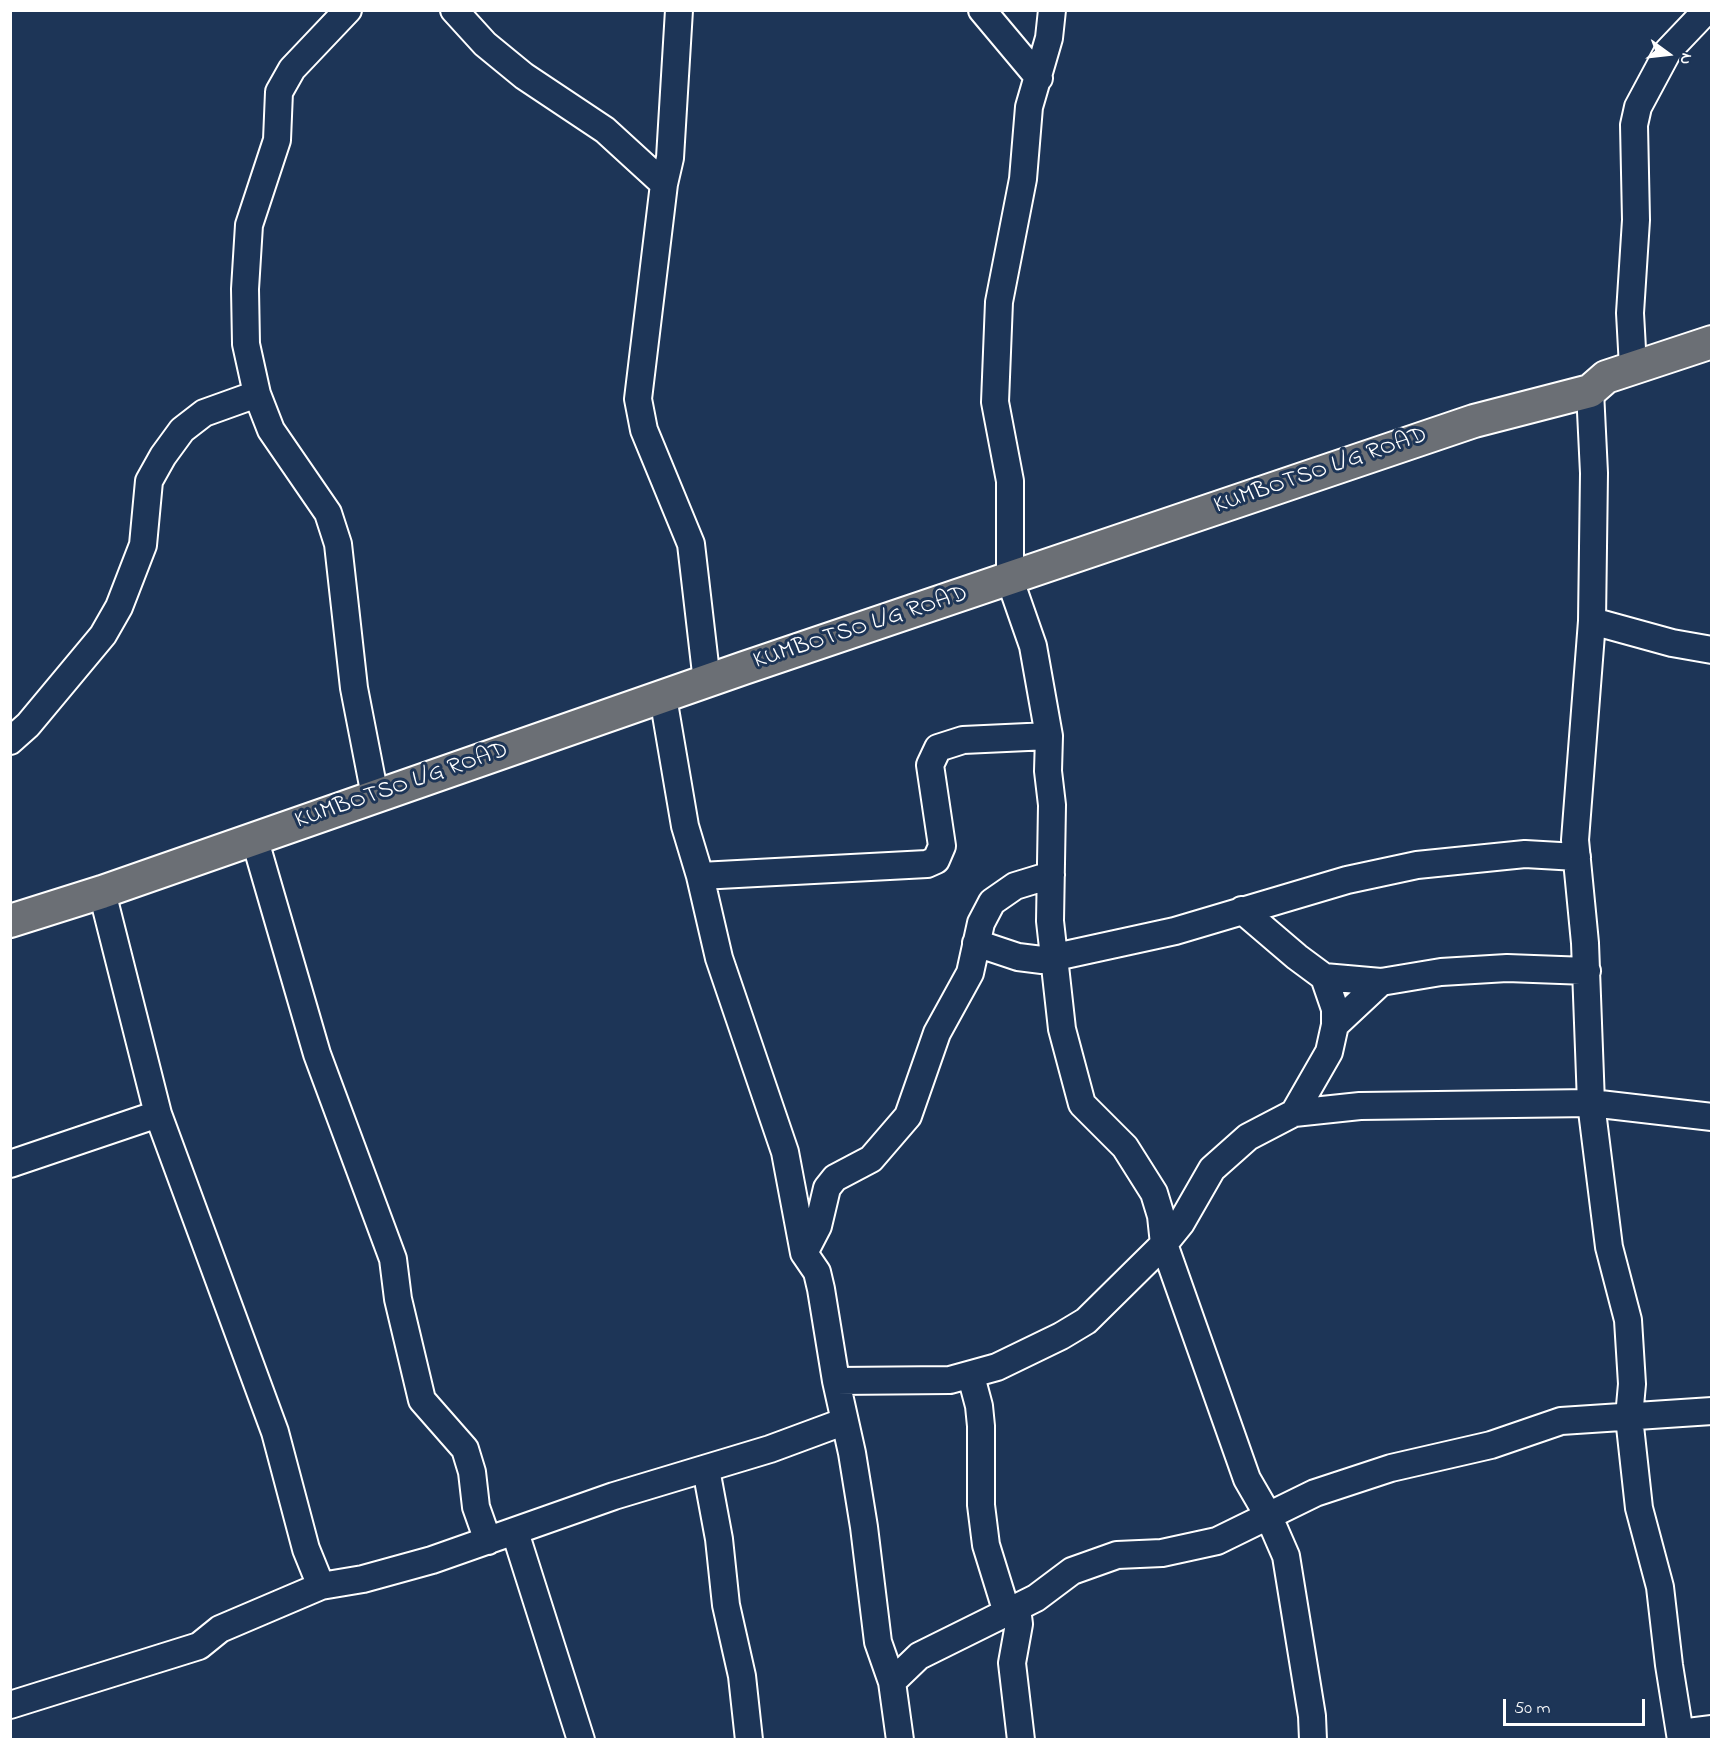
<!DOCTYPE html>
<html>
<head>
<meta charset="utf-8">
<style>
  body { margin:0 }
  #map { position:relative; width:1722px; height:1750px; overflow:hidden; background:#1d3557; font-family:"Indie Flower",sans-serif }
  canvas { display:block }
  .frame { position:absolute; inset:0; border:12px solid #fff; pointer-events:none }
  .north { position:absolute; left:1638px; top:24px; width:60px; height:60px; -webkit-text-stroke:4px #1d3557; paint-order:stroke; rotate:105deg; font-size:16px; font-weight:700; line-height:24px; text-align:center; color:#fff }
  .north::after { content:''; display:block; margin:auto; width:21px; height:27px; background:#fff; clip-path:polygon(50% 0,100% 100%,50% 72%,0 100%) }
  .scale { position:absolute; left:1503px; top:1699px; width:142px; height:27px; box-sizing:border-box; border:3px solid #fff; border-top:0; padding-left:8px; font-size:18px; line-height:21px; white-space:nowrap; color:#fff; -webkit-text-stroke:4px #1d3557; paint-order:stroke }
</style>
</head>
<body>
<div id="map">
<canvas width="1722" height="1750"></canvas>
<div class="frame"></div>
<div class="north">N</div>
<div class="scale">50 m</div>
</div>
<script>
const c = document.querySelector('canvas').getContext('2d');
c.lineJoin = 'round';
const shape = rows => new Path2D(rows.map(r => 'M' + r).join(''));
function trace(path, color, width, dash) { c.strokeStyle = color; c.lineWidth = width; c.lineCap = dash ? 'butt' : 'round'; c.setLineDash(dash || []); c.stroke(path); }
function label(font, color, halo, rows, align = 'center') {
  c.font = font + ' "Indie Flower",sans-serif'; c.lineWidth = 6; c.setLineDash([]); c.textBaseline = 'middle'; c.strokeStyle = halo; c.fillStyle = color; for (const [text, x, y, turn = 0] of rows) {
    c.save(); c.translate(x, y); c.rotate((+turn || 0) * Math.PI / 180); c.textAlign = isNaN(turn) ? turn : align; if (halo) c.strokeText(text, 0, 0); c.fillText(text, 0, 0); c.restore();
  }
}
const minor = shape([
  [348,10,292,69,279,92,277,140,249,225,245,289,246,344,257,394,271,430,328,513,338,544,354,688,375,796],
  [454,10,485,44,524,76,605,130,664,184,638,399,644,430,691,544,707,682],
  [982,10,1039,78],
  [1052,10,1049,38,1029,107,1023,179,999,302,995,402,1010,481,1010,580,1033,646,1049,736,1048,771,1052,805,1050,921,1062,1029,1082,1104,1125,1147,1154,1193,1161,1216,1164,1244,1247,1479,1269,1517,1286,1556,1312,1716,1313,1740],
  [664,184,670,158,679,10],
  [1633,367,1630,313,1636,220,1634,125,1638,107,1668,51,1707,10],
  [1590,391,1594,473,1592,621,1575,840,1585,943,1591,1103,1609,1247,1628,1320,1632,1384,1629,1417,1639,1508,1660,1587,1669,1665,1681,1740],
  [1592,621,1672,643,1712,650],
  [663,697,685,826,700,876,719,958,785,1152,804,1253,817,1272,821,1289,836,1381,852,1453,864,1527,878,1642,892,1682,900,1740],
  [10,741,28,725,103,635,119,607,143,545,149,481,163,456,182,430,204,413,257,394],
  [254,837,317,1054,393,1259,398,1299,422,1400,465,1449,472,1472,476,1507,488,1541],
  [700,876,927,864,936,860,942,846,930,765,938,748,963,740,1049,736],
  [102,892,158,1114,275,1432,306,1549,321,1586],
  [1242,910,1297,957,1324,977,1381,982,1441,972,1507,968,1587,971],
  [976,943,1018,957,1042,960,1175,931,1347,880,1417,865,1525,854,1577,857],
  [1335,1025,1381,982],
  [1294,1113,1329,1052,1335,1025,1335,1009,1324,977],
  [10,1164,158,1114],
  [804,1253,818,1226,827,1188,835,1178,871,1159,908,1116,937,1033,970,973,981,923,992,902,1015,886,1051,875],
  [971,1376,979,1406,981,1426,981,1505,986,1545,1007,1613],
  [836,1381,950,1380,997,1367,1061,1336,1086,1321,1164,1244,1181,1223,1212,1169,1248,1137,1294,1113,1360,1106,1591,1103,1712,1117],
  [706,1469,719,1539,726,1605,742,1676,749,1740],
  [515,1532,581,1740],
  [1017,1608,1019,1624,1012,1663,1021,1740],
  [892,1682,919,1656,1036,1598,1072,1571,1117,1555,1162,1553,1217,1541,1315,1493,1391,1468,1491,1445,1561,1421,1712,1411],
  [10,1705,199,1646,220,1629,321,1586,363,1579,432,1560,614,1496,770,1449,843,1422],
  [1680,1733,1712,1729]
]);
const major = shape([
  [10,921,102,892,744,668,1474,421,1590,391,1606,377,1712,342]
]);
trace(minor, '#fff', 30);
trace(major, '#fff', 36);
trace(minor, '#1d3557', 26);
trace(major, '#6b6f75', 32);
label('24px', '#fff', '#1d3557', [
  ["KUMBOTSO L/G ROAD",1321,472,-19],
  ["KUMBOTSO L/G ROAD",861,629,-18],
  ["KUMBOTSO L/G ROAD",402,787,-19]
]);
</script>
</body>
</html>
